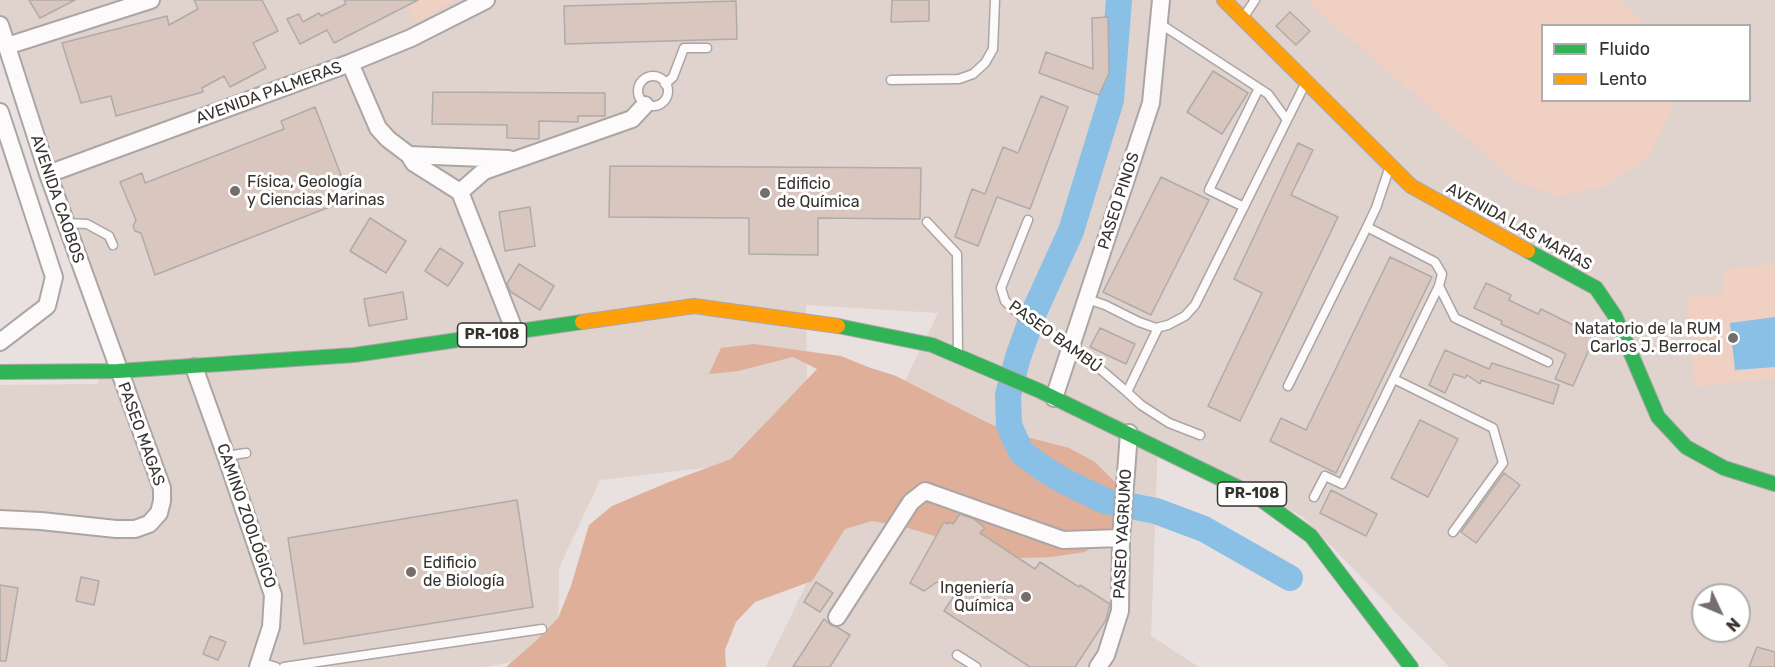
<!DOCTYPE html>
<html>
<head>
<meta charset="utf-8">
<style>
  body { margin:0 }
  #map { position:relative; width:1775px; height:667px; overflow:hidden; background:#e8e1df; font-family:Rubik,sans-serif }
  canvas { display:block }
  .legend { position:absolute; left:1541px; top:24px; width:210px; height:78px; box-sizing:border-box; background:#fff; border:2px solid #afadac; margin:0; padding:8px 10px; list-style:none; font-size:18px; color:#363230 }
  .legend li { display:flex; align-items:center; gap:12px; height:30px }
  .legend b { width:30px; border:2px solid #afadac }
  .north { position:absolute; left:1691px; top:583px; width:60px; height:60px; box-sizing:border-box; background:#fff; border:2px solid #afadac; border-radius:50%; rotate:134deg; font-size:16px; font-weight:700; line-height:24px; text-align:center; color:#363230 }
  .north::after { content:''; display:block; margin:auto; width:21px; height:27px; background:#746f6d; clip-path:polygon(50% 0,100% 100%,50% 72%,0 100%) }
</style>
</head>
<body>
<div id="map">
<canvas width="1775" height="667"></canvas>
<ul class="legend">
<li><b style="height:8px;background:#30b455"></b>Fluido</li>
<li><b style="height:8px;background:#ff9f0a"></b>Lento</li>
</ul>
<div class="north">N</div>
</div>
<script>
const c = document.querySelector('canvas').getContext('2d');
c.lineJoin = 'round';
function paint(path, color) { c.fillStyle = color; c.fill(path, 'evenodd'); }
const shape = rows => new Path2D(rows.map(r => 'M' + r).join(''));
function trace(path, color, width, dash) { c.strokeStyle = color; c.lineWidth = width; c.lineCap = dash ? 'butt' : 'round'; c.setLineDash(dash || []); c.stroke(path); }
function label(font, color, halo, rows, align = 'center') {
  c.font = font + ' Rubik,sans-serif'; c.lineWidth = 6; c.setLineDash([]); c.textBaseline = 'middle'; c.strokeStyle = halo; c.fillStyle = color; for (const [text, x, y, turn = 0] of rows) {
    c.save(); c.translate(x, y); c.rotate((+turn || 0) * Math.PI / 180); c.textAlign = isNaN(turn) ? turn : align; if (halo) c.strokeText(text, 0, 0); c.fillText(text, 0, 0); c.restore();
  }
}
paint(shape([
  [0,0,1775,0,1775,667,1449,667,1303,517,1158,439,1151,636,1199,667,766,667,938,313,806,305,808,456,600,480,559,568,558,654,484,667,0,667,0,385,97,384,107,359,0,36],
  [1542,26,1750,26,1750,100,1542,100],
  [1703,595,1739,595,1739,631,1703,631]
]), '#e0d2cc');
paint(shape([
  [404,0,455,0,415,22],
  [1312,0,1619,0,1649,25,1542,26,1542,100,1672,101,1671,111,1649,157,1607,186,1558,197,1516,181,1309,4],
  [1775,264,1775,379,1724,383,1695,387,1687,297,1724,294,1723,269]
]), '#efd0c3');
paint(shape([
  [754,344,841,356,868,367,896,376,984,421,1011,433,1069,448,1095,462,1116,483,1123,510,1111,536,1085,552,1051,557,1021,558,959,543,901,526,872,521,845,529,812,581,755,602,736,622,725,650,726,667,506,667,537,640,558,618,571,586,589,525,612,506,669,482,731,459,817,369,793,357,738,371,709,374,721,348]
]), '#dfaf9a');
paint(shape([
  [1775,317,1775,367,1735,370,1730,323]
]), '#8abfe6');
trace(shape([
  [1119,0,1111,100,1071,231,1035,310,1018,357,1008,395,1009,425,1021,452,1044,469,1064,481,1105,501,1156,511,1204,529,1290,578]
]), '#8abfe6', 26);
const building = shape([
  [29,0,75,0,40,18,29,0],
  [194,0,262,0,278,31,253,43,266,68,230,87,224,76,202,88,203,92,116,116,111,96,81,103,62,43,167,16,169,25,198,9,194,0],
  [344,0,418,0,334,43,327,30,300,44,287,19,299,14,303,22,319,13,321,16,346,4,344,0],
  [892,0,929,0,929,21,891,22,892,0],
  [736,1,737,39,565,44,564,6,736,1],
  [1290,12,1310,31,1296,45,1276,26,1290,12],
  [1108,17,1109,73,1099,95,1039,73,1046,52,1093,69,1092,18,1108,17],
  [1213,71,1248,93,1222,134,1187,112,1213,71],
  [433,92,605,93,605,116,578,116,578,122,539,121,539,139,507,138,507,125,432,124,433,92],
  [1041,96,1068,107,1030,209,997,197,978,246,955,237,972,189,985,194,1003,147,1018,153,1041,96],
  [315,107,350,199,155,275,141,233,135,231,133,226,136,220,120,182,142,173,145,183,284,129,281,121,315,107],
  [1298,143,1313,150,1291,195,1338,217,1240,421,1208,406,1262,293,1234,279,1298,143],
  [610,166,921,168,920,219,818,218,818,255,749,254,749,218,609,217,610,166],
  [1161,177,1209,200,1151,315,1103,292,1161,177],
  [530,207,535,246,505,251,499,212,530,207],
  [370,218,406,241,386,273,350,251,370,218],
  [440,248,463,263,448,286,425,271,440,248],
  [1390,257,1432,277,1336,473,1270,441,1281,418,1306,430,1390,257],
  [519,264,554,286,540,310,511,292,507,284,519,264],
  [1486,283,1511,295,1509,300,1538,314,1541,309,1595,336,1573,386,1555,379,1566,354,1501,324,1502,321,1474,308,1486,283],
  [403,292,407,319,369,326,364,299,403,292],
  [1100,328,1135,344,1126,364,1090,347,1100,328],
  [1445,350,1489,369,1492,363,1559,385,1553,404,1481,380,1480,384,1467,375,1465,378,1454,374,1445,393,1429,385,1445,350],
  [1420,420,1458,439,1428,497,1391,478,1420,420],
  [1504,473,1520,485,1476,543,1461,532,1504,473],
  [1331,490,1377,514,1366,536,1320,513,1331,490],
  [517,500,533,607,304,644,288,538,517,500],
  [960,514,974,519,985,528,980,533,1035,569,1040,562,1079,587,1080,585,1110,604,1106,620,1075,667,1030,667,944,611,955,594,937,582,924,591,910,583,944,522,948,524,949,522,953,524,960,514],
  [81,577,99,581,94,605,76,601,81,577],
  [816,582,833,593,820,612,804,602,816,582],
  [0,585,18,588,6,661,0,661,0,585],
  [824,619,831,625,837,627,850,635,830,667,793,667,824,619],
  [210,636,226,642,218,660,203,654,210,636],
  [1757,647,1775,652,1775,667,1749,667,1757,647]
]);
paint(building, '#d9c6be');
trace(building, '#afaba9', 1.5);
const lane = shape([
  [1243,18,1255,0],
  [1159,23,1268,94,1287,120],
  '638 91a15 15 0 1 1 30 0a15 15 0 1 1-30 0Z',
  [891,80,959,79,973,74,985,63,993,49,995,0],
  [665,84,673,77,684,48,707,48],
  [1244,207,1209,190,1259,88],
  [1028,220,1001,288,1005,301,1021,316,1071,344,1127,392],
  [927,222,957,254,958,353],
  [66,223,87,224,109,236,113,245],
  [1439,286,1455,318,1548,362],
  [1087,299,1105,305,1139,322,1156,328,1168,325,1185,316,1195,305,1306,82],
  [1158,328,1127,392,1141,405,1169,423,1200,435],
  [1394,379,1493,428,1503,463,1453,532],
  [1288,386,1367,227,1376,208,1389,169],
  [226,456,246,453],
  [1314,497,1325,476,1342,484,1439,286,1442,274,1435,262,1367,227],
  [957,655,976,667],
  [260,662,276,667],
  [284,667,542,629]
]);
const street = shape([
  [0,25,48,174,162,488,162,501,159,513,149,524,135,529,116,529,41,521,0,519],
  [7,46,151,0],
  [350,63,378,128,388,139,409,155,414,163,460,192,515,332],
  [0,112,54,277,47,306,0,342],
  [409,155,509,159],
  [48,174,350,63,411,38,486,0],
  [460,192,484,171,632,119,645,105],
  [194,367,226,456,273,595,271,627,258,667],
  [1054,398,1151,103,1161,0],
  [837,617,911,502,925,491,1063,540,1121,538],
  [1098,667,1106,655,1120,611,1121,538,1129,433]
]);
const fast = shape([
  [1528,251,1596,288,1615,316,1658,417,1686,447,1724,468,1775,484],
  [838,326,932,345,1040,391,1256,496,1311,536,1411,667],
  [0,372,118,371,354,355,582,322]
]);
const slow = shape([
  [1224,0,1411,186,1528,251],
  [582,322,694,306,838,326]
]);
trace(lane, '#aba6a5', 11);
trace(street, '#aba6a5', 20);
trace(fast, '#aba6a5', 16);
trace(slow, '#aba6a5', 16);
trace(lane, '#fcfafa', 8);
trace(street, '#fcfafa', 16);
trace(fast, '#30b455', 14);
trace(slow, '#ff9f0a', 14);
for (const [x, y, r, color] of [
  [235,191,6,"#746f6d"],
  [765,193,6,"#746f6d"],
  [1733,338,6,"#746f6d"],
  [411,572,6,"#746f6d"],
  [1026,597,6,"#746f6d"]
]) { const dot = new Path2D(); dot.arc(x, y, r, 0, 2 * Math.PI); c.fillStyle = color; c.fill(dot); trace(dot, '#fff', 2); }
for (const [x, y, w] of [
  [492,335,69],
  [1252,494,69]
]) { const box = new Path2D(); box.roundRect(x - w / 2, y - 12, w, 24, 4.5); c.fillStyle = '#fff'; c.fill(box); trace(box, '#363230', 1.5); }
label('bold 15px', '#363230', null, [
  ["PR-108",492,335],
  ["PR-108",1252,494]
]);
label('16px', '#363230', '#fff', [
  ["AVENIDA PALMERAS",269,93,-20],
  ["AVENIDA CAOBOS",57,199,71],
  ["PASEO PINOS",1119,201,-72],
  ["AVENIDA LAS MARÍAS",1519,227,29],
  ["PASEO BAMBÚ",1055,337,36],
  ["PASEO MAGAS",141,434,70],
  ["CAMINO ZOOLÓGICO",246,516,71],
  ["PASEO YAGRUMO",1123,534,-87]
]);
label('16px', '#363230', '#fff', [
  ["Física, Geología",247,182],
  ["y Ciencias Marinas",247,200],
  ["Edificio",777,184],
  ["de Química",777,202],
  ["Natatorio de la RUM",1721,329,"right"],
  ["Carlos J. Berrocal",1721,347,"right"],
  ["Edificio",423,563],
  ["de Biología",423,581],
  ["Ingeniería",1014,588,"right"],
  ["Química",1014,606,"right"]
], 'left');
</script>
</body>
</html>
